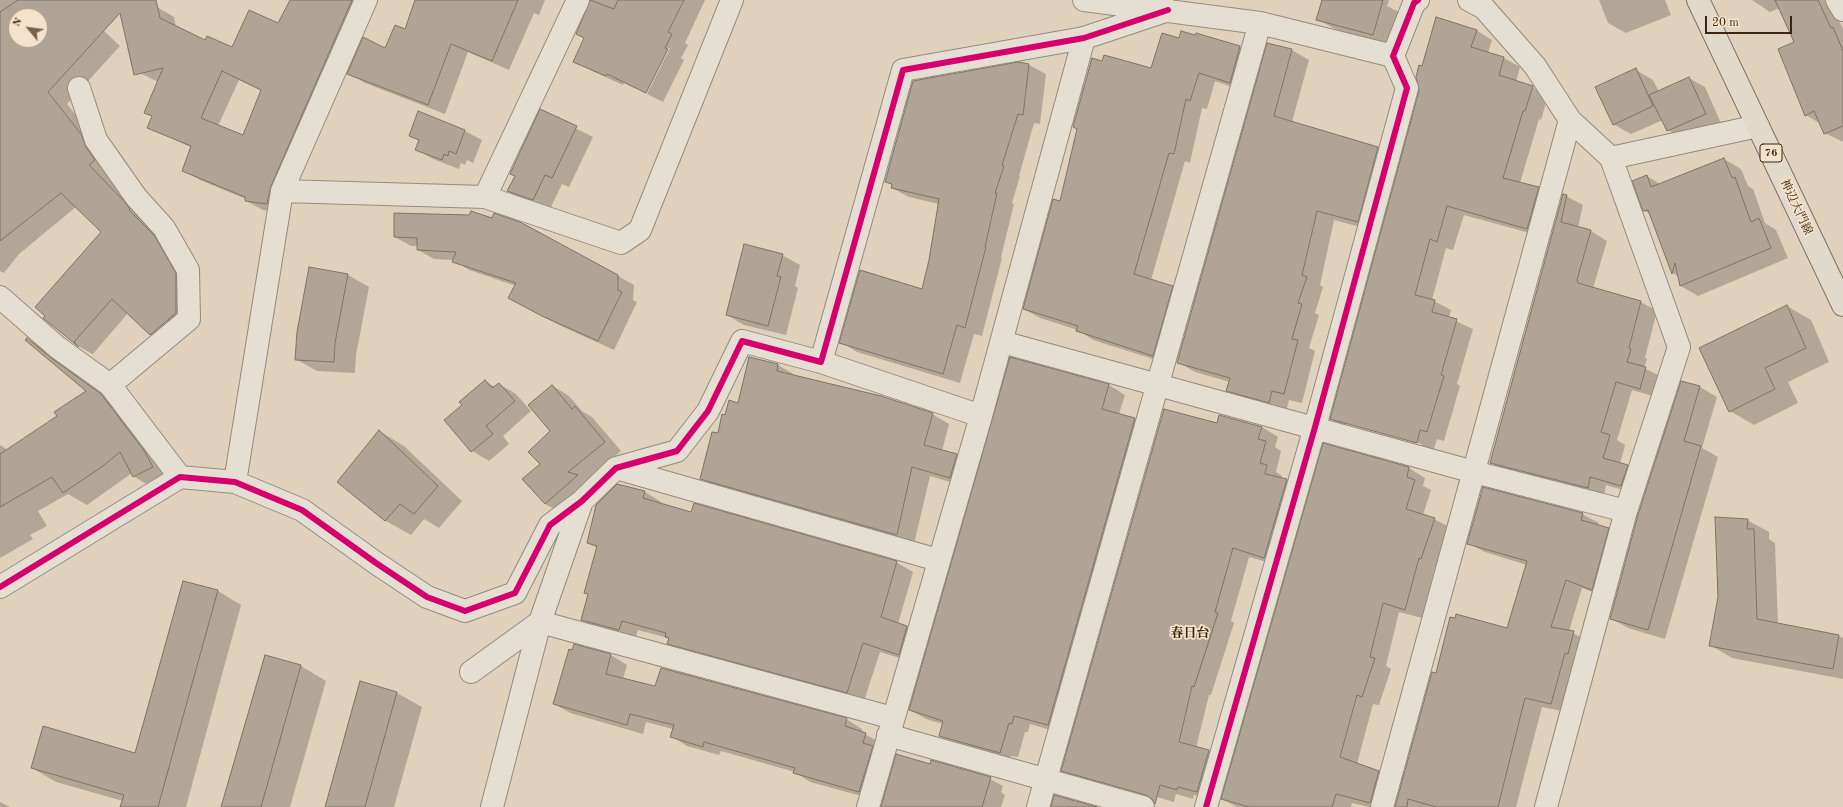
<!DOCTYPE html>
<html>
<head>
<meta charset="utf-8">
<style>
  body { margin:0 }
  #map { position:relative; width:1843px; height:807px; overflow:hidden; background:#dfd1bc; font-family:"Old Standard TT",serif }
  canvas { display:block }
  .north { position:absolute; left:8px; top:8px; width:40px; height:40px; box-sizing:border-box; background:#f3e3ca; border:1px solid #aa9780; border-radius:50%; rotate:299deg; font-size:11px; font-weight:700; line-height:16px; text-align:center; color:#3d2511 }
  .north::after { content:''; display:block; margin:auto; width:14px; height:18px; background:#76614d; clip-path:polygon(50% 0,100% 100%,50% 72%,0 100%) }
  .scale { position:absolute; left:1705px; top:16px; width:87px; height:18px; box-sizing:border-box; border:2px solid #3d2511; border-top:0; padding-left:5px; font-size:12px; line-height:14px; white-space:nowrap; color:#3d2511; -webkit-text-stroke:3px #f3e3ca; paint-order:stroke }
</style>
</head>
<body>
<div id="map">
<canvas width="1843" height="807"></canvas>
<div class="north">N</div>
<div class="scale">20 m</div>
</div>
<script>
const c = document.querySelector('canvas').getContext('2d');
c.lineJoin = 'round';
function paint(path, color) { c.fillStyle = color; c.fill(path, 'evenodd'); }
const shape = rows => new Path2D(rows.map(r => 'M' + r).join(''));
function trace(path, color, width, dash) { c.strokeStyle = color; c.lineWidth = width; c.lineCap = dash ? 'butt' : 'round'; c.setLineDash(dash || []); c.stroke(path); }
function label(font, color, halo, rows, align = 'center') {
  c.font = font + ' "Old Standard TT","Noto Serif JP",serif'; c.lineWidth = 3.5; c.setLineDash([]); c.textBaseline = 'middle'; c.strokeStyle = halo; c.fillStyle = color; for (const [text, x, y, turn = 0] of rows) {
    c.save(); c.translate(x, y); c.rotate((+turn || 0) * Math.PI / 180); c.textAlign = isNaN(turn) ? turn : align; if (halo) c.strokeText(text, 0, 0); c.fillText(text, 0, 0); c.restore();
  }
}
paint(shape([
  [0,0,71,0,120,46,67,104,100,146,114,172,108,177,142,212,195,285,170,346,150,335,128,313,93,354,94,355,80,347,44,318,102,232,76,207,19,254,4,273,0,271],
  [16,16,40,16,40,40,16,40],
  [291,0,358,0,284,213,263,210,246,201,246,199,200,180,183,170,192,148,149,127,153,117,145,113,158,82,140,73,157,7,174,17,176,27,206,41,233,48,278,24],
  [239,80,262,91,243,137,218,126],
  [417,0,545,0,539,15,534,13,509,70,468,52,445,114,365,83,349,73,386,49,406,30],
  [591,0,705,0,685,43,688,45,681,58,684,60,663,102,647,94,670,48,667,48,645,93,624,83,623,85,592,71,575,61,585,39,577,34],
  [1323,0,1389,0,1387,6,1399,12,1390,45,1335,29,1317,19],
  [1599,0,1665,0,1671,15,1626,33,1608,23],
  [1752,0,1830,0,1843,29,1843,142,1825,133,1821,124,1806,115,1795,43,1780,8,1770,12],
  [1476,30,1492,40,1488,53,1504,58,1520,67,1516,82,1532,87,1548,96,1541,120,1539,119,1520,183,1538,188,1554,197,1544,237,1464,215,1453,250,1446,248,1432,300,1451,310,1449,318,1473,329,1457,384,1460,386,1444,441,1437,439,1433,452,1347,428,1331,419,1420,91,1422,67],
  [1347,423,1422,444,1421,446,1347,425],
  [1196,34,1240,47,1256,57,1246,92,1215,81,1207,109,1202,108,1190,163,1185,161,1151,280,1172,287,1188,296,1169,364,1093,340,1078,330,1040,318,1024,309,1061,202,1103,62,1152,69,1180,39,1196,37],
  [1292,50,1309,60,1292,122,1378,148,1395,158,1375,231,1334,220,1320,285,1323,287,1315,313,1319,315,1309,348,1315,351,1302,403,1289,400,1286,412,1245,400,1227,390,1230,382,1195,372,1178,362],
  [1018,63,1029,65,1046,74,1040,124,1034,123,1019,176,1020,176,1012,203,1014,204,1001,257,1002,258,982,336,974,334,960,383,857,352,841,342,922,290,930,260,939,204,909,197,892,188,893,185,886,181],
  [1636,70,1653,80,1659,92,1689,78,1705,87,1721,123,1684,139,1668,130,1663,120,1631,134,1613,124],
  [541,111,593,137,569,187,562,184,550,209,525,200,508,191,516,176],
  [419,112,465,131,482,140,473,163,467,160,465,165,461,163,459,169,433,159,416,149,420,141,410,135],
  [1724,159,1741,169,1748,186,1753,189,1765,223,1776,230,1788,258,1698,296,1681,286,1679,277,1673,273,1651,214,1644,211,1647,176,1660,184],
  [1564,195,1583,205,1578,228,1591,231,1607,241,1593,288,1641,302,1657,311,1645,358,1647,359,1644,368,1662,377,1656,397,1632,390,1617,440,1625,445,1620,464,1627,466,1643,475,1637,494,1606,485,1604,497,1507,472,1491,463],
  [492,219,618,276,634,285,633,300,637,302,614,350,559,325,525,307,516,286,469,270,454,260,434,259,418,250,418,246,411,246,395,237],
  [782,255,800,265,795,286,798,288,786,335,744,325,727,315],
  [310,268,348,275,369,287,356,355,355,373,317,371,296,359],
  [1787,306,1811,320,1829,362,1788,382,1798,403,1754,425,1730,411],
  [27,339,50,352,124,408,175,480,156,490,133,476,132,473,87,505,68,494,38,511,47,526,30,535,33,539,0,558,0,445,8,450,58,416,87,391],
  [750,358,778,365,795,375,795,377,932,414,949,424,942,451,956,455,974,465,967,487,930,476,914,544,718,488,701,478,725,417,739,404],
  [1011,358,1109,385,1125,395,1119,414,1135,419,1151,428,1064,734,1030,724,1028,732,1025,732,1018,757,1011,756,1010,760,956,745,940,736,943,724,926,719,910,710],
  [485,381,495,387,499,384,516,394,531,411,503,436,509,444,489,461,472,451,463,405],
  [553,386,569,396,582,411,592,417,621,451,586,481,594,485,562,513,545,504,541,464,551,431],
  [1700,387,1717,397,1702,448,1718,457,1665,639,1628,628,1611,618],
  [1218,425,1262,427,1278,437,1275,447,1281,451,1276,472,1282,476,1282,479,1303,490,1281,566,1249,557,1231,621,1234,623,1211,695,1209,695,1196,748,1209,751,1225,761,1213,801,1194,795,1193,799,1176,794,1174,802,1080,775],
  [379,431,404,446,462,501,439,528,424,519,411,535,386,521,338,482],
  [1324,445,1409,468,1425,478,1423,486,1431,490,1423,515,1434,519,1451,528,1438,568,1435,567,1422,618,1399,612,1386,666,1391,669,1379,705,1373,704,1357,764,1379,772,1395,781,1388,807,1369,807,1352,803,1351,807,1237,807,1222,799],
  [617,485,645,492,661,502,661,505,692,514,896,562,913,572,898,624,924,636,916,663,880,652,864,701,685,653,669,643,670,639,668,638,638,630,635,639,599,629,582,620,589,595,597,548,588,543],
  [1582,514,1599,523,1598,526,1608,529,1624,538,1608,598,1582,588,1569,631,1590,642,1567,712,1542,707,1516,807,1396,807,1437,675,1508,629,1527,565,1485,552,1468,543],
  [1747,520,1769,532,1769,539,1775,543,1778,624,1839,636,1843,638,1843,679,1732,658,1710,645],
  [184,582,218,591,241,605,186,807,127,807,123,801,56,782,32,768,136,754],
  [575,645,611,655,627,665,623,679,656,687,846,719,862,729,861,732,881,743,876,800,810,782,795,772,721,751,719,755,687,746,671,736,673,729,646,722,643,734,570,713,554,704],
  [265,656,301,666,326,681,290,807,222,807],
  [361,683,397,693,422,707,394,807,326,807],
  [931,765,986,777,1003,786,1001,792,1005,795,1001,807,882,807],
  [0,802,10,807,0,807]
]), '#0003');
const building = shape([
  [18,0,156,0,160,18,205,40,207,36,232,47,249,10,278,23,290,0,352,0,271,186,267,204,245,201,245,197,182,171,191,146,147,128,152,116,144,113,163,68,134,75,120,13,48,92,81,134,86,147,95,160,89,165,122,199,130,209,129,210,154,235,176,273,176,313,150,335,112,299,74,342,79,347,43,318,45,316,35,307,101,232,61,193,0,241,0,12,18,0],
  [16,16,40,16,40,40,16,40,16,16],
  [222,71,261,90,243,135,201,118,222,71],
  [415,0,518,0,492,61,451,44,428,105,347,74,363,37,385,48,395,25,405,29,415,0],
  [590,0,614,9,618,0,684,0,668,32,672,34,665,48,668,49,646,93,607,74,606,76,573,62,584,38,576,34,590,0],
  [1322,0,1383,0,1373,35,1316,20,1322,0],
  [1775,0,1818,0,1831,28,1833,27,1843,51,1843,126,1824,134,1814,111,1805,116,1778,49,1794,42,1775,0],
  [1436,17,1477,30,1471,47,1504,57,1499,75,1533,86,1525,111,1523,111,1503,178,1539,187,1527,229,1447,206,1437,242,1430,239,1415,295,1435,300,1432,312,1457,319,1441,375,1444,376,1427,432,1420,430,1417,443,1330,419,1419,91,1416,77,1419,65,1422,66,1436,17],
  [1181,31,1195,35,1196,33,1240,46,1230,83,1199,73,1190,101,1186,99,1174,154,1169,153,1134,274,1173,286,1153,356,1076,331,1078,326,1023,309,1053,199,1060,201,1077,129,1073,127,1092,58,1102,61,1104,55,1151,68,1162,33,1179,38,1181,31],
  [1267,43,1292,49,1274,116,1378,147,1358,222,1317,211,1302,275,1307,277,1298,303,1302,304,1292,339,1298,340,1284,394,1272,391,1269,403,1226,391,1230,378,1177,363,1267,43],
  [1018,62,1029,64,1023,115,1018,114,1002,165,1004,166,995,193,997,193,985,247,986,247,965,328,957,325,943,374,839,343,860,270,922,289,929,260,939,199,891,188,892,184,885,182,913,81,1018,62],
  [1636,68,1653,106,1613,125,1595,87,1636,68],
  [1689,77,1706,114,1667,131,1649,95,1689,77],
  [540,109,577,126,552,178,545,175,533,200,507,191,515,176,510,174,540,109],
  [418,111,465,130,456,154,449,151,448,156,444,154,442,160,415,150,419,140,409,136,418,111],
  [1724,158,1732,178,1735,177,1751,222,1759,218,1771,248,1680,286,1675,263,1672,274,1648,210,1643,211,1632,181,1647,175,1651,187,1724,158],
  [1563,194,1567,195,1561,222,1591,230,1577,280,1578,283,1641,301,1629,348,1631,349,1627,362,1646,367,1640,389,1616,382,1601,432,1610,435,1603,458,1628,465,1621,486,1590,477,1588,488,1490,463,1563,194],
  [471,211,492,218,494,213,522,223,618,275,618,290,622,292,598,341,542,316,508,298,516,283,452,262,456,252,417,250,417,238,394,237,394,213,469,215,471,211],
  [744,244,783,254,777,276,781,277,768,326,726,315,744,244],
  [309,267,348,274,335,343,334,362,295,360,297,332,309,267],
  [1787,305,1806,348,1765,368,1775,389,1729,412,1699,348,1787,305],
  [27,338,50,357,101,394,145,452,153,467,133,477,120,452,103,466,63,493,52,477,0,507,0,454,57,416,54,412,86,391,25,340,27,338],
  [749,357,778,364,777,371,881,396,933,413,924,445,957,454,950,478,912,467,897,535,700,479,712,432,718,433,722,414,725,415,729,400,738,403,749,357],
  [1010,357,1109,384,1102,409,1135,418,1048,725,1014,716,1012,724,1009,723,1000,753,939,736,943,721,909,710,1010,357],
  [485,380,492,388,499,383,515,401,486,426,493,434,471,452,444,420,462,405,459,402,485,380],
  [1681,381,1700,386,1684,441,1701,446,1648,630,1610,619,1638,515,1681,381],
  [552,385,572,409,575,406,605,442,568,472,578,475,545,504,522,479,540,464,528,452,550,431,528,405,552,385],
  [1164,409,1217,423,1219,415,1262,427,1258,439,1266,441,1260,463,1267,465,1265,474,1287,479,1264,558,1233,548,1215,612,1218,613,1194,687,1192,686,1179,742,1209,750,1197,792,1178,787,1177,790,1160,785,1155,804,1152,799,1146,795,1061,771,1164,409],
  [379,430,438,486,414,514,400,504,385,521,337,482,379,430],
  [1323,443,1409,467,1407,477,1415,480,1406,509,1435,518,1421,559,1419,558,1405,610,1383,603,1370,657,1375,658,1362,697,1357,695,1340,757,1379,771,1370,803,1336,794,1332,807,1249,807,1221,799,1323,443],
  [617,484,645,491,643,498,691,512,694,503,897,561,881,617,907,626,899,655,863,643,847,693,667,644,669,638,665,637,666,633,622,621,619,630,581,620,588,594,584,593,597,546,587,543,596,505,617,484],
  [1483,487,1583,513,1581,520,1609,528,1592,590,1566,580,1551,627,1574,631,1568,654,1565,653,1551,704,1525,698,1498,807,1436,807,1408,799,1407,807,1395,807,1432,672,1436,673,1450,617,1455,618,1456,614,1507,628,1527,561,1467,544,1483,487],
  [1715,517,1748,519,1747,529,1754,529,1757,619,1839,635,1833,669,1709,646,1718,597,1715,517],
  [183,581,218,590,158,807,120,807,124,795,31,768,43,726,135,753,183,581],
  [574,644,611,654,606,674,655,686,661,668,847,718,845,726,866,733,863,743,873,746,859,792,793,773,795,768,704,742,703,747,670,737,674,725,630,714,627,725,553,704,569,649,572,650,574,644],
  [265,655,301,665,261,807,221,807,265,655],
  [360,681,397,692,365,807,325,807,360,681],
  [896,754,930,764,931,760,991,777,982,807,881,807,896,754],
  [1054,795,1097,807,1051,807,1054,795]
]);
paint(building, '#afa495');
trace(building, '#7e7366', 1);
const minor = shape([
  [1084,0,1260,23,1393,56],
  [1469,0,1484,8,1535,66,1570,120,1611,158,1758,126],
  [1837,0,1843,10],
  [79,88,96,140,136,197,164,228,188,270,189,319,110,385],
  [282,191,485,197,621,243,640,230,732,0],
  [485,197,578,0],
  [0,297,57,347,110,385,180,477],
  [1002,342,1474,472,1626,511],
  [821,362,981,416],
  [616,468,938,560],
  [235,482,282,191,366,0],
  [0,587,180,477,235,482,302,510,376,563,427,597,465,611,515,593,550,525,582,501,616,468,677,451,708,411,742,341,821,362,903,70,1084,38,1168,10],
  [471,672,540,622,893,718],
  [888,735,1143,807],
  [492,807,540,622,582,501],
  [868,807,981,416,1084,38],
  [1038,807,1260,23],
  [1206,807,1315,427,1407,88,1393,56,1414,3,1418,0],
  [1382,807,1570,120],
  [1546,807,1626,511,1679,347,1611,158]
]);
const major = shape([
  [1698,0,1843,305]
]);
trace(minor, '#958b7c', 24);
trace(major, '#7e7366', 24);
trace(minor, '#e5ded3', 22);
trace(major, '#e1d9cc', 22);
trace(shape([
  [0,587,180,477,235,482,302,510,376,563,427,597,465,611,515,593,550,525,582,501,616,468,677,451,708,411,742,341,821,362,903,70,1084,38,1168,10],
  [1206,807,1315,427,1407,88,1393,56,1414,3,1418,0]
]), '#d6006c', 6);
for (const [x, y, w] of [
  [1771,153,22]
]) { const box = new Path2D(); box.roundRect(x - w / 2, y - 9, w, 18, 3); c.fillStyle = '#f3e3ca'; c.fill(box); trace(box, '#3d2511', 1); }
label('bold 11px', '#3d2511', null, [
  ["76",1771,153]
]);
label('12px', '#3d2511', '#f3e3ca', [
  ["神辺大門線",1796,207,65]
]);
label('bold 13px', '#3d2511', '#f3e3ca', [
  ["春日台",1190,634]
]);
</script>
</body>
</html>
